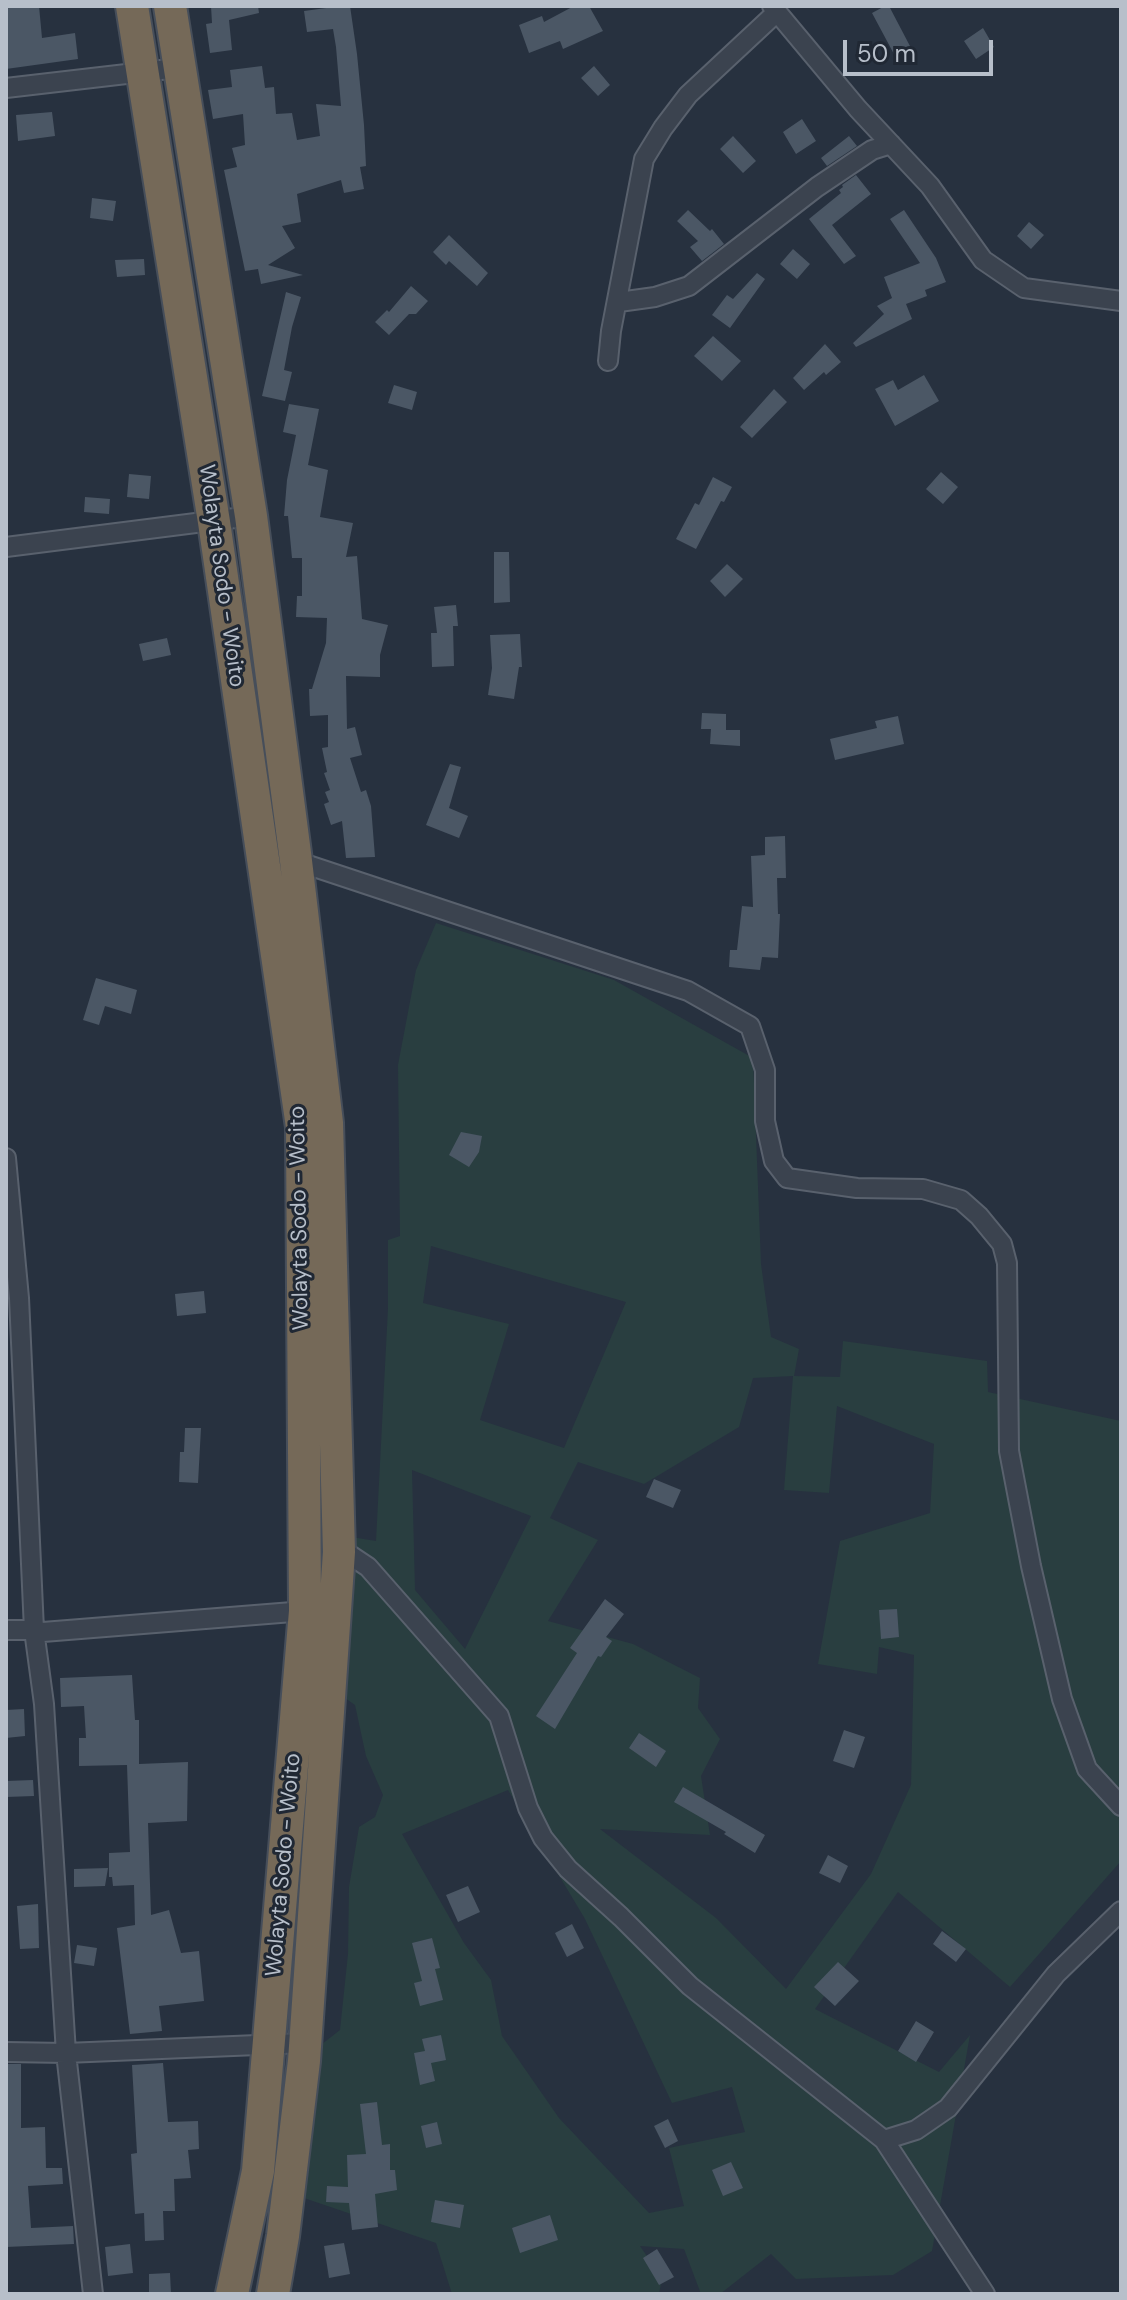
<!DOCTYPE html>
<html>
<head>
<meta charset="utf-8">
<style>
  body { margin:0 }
  #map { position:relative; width:1127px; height:2300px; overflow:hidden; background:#27313f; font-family:"DM Sans",sans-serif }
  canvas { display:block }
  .frame { position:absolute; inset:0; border:8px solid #b7bfca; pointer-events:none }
  .scale { position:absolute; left:843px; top:40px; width:150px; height:36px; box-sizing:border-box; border:4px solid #b7bfca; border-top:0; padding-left:10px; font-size:24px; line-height:28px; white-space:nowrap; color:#b7bfca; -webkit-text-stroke:6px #202834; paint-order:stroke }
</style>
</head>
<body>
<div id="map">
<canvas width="1127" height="2300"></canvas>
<div class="frame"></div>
<div class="scale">50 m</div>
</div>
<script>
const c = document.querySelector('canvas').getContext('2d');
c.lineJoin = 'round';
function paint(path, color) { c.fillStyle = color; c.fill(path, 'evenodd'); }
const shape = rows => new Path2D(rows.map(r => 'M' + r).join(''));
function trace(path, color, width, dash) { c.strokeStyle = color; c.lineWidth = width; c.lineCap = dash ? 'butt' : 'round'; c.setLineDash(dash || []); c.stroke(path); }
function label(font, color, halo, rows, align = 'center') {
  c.font = font + ' "DM Sans",sans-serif'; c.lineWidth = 6; c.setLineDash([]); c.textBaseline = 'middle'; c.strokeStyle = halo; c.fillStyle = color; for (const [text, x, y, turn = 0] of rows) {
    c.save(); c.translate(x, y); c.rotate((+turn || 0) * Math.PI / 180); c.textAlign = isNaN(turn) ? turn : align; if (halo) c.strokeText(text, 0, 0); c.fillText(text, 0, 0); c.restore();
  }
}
paint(shape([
  [436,923,614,980,753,1058,761,1264,771,1337,799,1349,794,1376,840,1377,843,1341,987,1361,988,1392,1121,1421,1121,1861,1010,1987,898,1892,815,2009,939,2072,970,2035,932,2251,893,2275,796,2279,771,2254,720,2294,701,2294,684,2249,640,2246,662,2278,659,2294,452,2294,436,2243,263,2184,281,2076,340,2030,348,1954,349,1887,359,1827,375,1817,383,1795,366,1756,355,1705,335,1691,310,1670,315,1531,376,1541,388,1308,388,1240,400,1236,398,1065,416,970],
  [431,1246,626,1302,564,1448,480,1420,509,1324,423,1303],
  [793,1376,784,1490,829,1493,837,1406,934,1444,930,1513,840,1541,818,1664,877,1674,879,1647,914,1655,911,1785,871,1874,786,1989,716,1918,600,1829,710,1835,701,1776,720,1739,698,1708,700,1678,633,1644,548,1621,598,1540,550,1518,578,1462,644,1484,739,1427,753,1378],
  [412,1470,531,1516,465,1649,415,1590],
  [508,1790,585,1919,672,2103,732,2087,745,2132,669,2148,684,2206,649,2213,559,2118,502,2036,491,1980,464,1943,402,1834]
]), '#293e40');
paint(shape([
  [6,6,39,6,42,38,75,33,78,59,6,69],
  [211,6,258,6,259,13,229,20,232,50,210,53,206,24,212,23],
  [341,6,350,6,357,54,364,125,366,166,360,167,364,189,344,193,341,180,297,194,301,222,282,226,295,248,268,265,303,275,261,284,258,269,245,271,224,170,237,167,232,148,245,145,243,114,213,119,208,90,232,87,230,70,262,66,265,88,274,87,276,114,292,113,297,140,320,136,316,104,341,106,336,47,333,29,307,32,304,11],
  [574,6,589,6,603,31,563,49,560,41,529,53,519,25,542,16,544,22],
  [885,6,889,6,911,48,895,56,872,13],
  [983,28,994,47,976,59,964,41],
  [594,66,610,85,598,96,581,78],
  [52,112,55,136,18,141,16,115],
  [802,119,816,141,796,154,783,132],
  [733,136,756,161,743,173,720,149],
  [849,136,857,146,827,166,821,158],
  [856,175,871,194,832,225,856,256,844,264,809,219,841,193,839,190,843,187,842,185],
  [92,198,116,201,113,221,90,218],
  [688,210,710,231,712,229,724,244,702,261,690,247,698,241,677,221],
  [904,210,936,258,946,282,925,290,927,296,906,304,912,319,856,347,853,343,884,314,877,306,892,298,884,277,920,263,890,219],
  [1029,222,1044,235,1031,249,1017,236],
  [449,235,488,273,477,286,449,261,446,265,433,252],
  [793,249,810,264,797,279,780,264],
  [144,259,145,275,117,277,115,260],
  [757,273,765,279,730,328,712,315,727,295,733,299],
  [411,286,428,301,416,314,409,314,389,335,375,322,387,310,389,312],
  [286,292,301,297,292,327,284,370,292,372,285,401,262,396],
  [713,336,741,361,722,381,694,356],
  [825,344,841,362,826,375,824,372,804,390,793,378],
  [924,375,939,401,895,426,875,389,893,380,898,390],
  [394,385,417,392,412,410,388,403],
  [774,389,787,402,752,438,740,427],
  [289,404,319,409,308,465,328,470,320,517,353,523,346,557,357,556,362,619,388,625,380,655,380,677,346,676,347,729,355,727,362,755,350,758,361,792,366,790,371,806,375,857,346,858,342,821,331,825,324,804,329,802,325,792,330,790,324,773,327,772,322,748,328,747,328,715,310,716,309,689,312,689,326,643,327,618,296,617,297,596,302,596,302,558,292,558,288,516,284,516,287,480,296,435,283,432],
  [941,472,958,487,943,504,926,489],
  [129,474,151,476,149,499,127,497],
  [713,477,732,487,724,502,721,501,696,549,676,539,695,503,699,505],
  [85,497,110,499,109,514,84,512],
  [494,552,509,552,510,602,494,603],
  [727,564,743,579,725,597,710,581],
  [456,605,458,626,453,626,454,666,432,667,431,633,437,633,434,607],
  [520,634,522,667,519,667,514,699,488,695,492,668,490,635],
  [167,638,171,655,143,661,139,644],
  [702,713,726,714,726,730,740,730,740,746,710,744,711,729,701,729],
  [898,716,904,744,835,760,830,739,877,728,875,721],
  [450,764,461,767,449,808,468,816,459,838,426,825],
  [785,836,786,878,777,878,778,914,780,914,778,958,762,957,760,970,729,967,730,950,737,950,742,906,753,907,751,856,765,855,765,837],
  [96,978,137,990,131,1014,105,1006,99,1025,83,1020],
  [461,1132,482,1136,479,1152,469,1167,449,1155],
  [204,1291,206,1313,177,1316,175,1294],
  [185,1428,201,1428,198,1483,179,1482,180,1452,184,1452],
  [654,1479,681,1490,673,1508,646,1497],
  [605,1599,624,1614,606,1637,612,1641,601,1657,598,1656,555,1729,536,1716,577,1653,570,1648],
  [897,1609,899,1637,881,1639,879,1610],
  [132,1675,135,1720,139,1720,139,1764,188,1762,187,1821,148,1823,151,1915,169,1910,181,1953,199,1951,204,2001,159,2006,162,2031,130,2034,117,1928,135,1925,134,1885,113,1886,112,1877,109,1877,109,1853,130,1852,127,1765,79,1766,79,1738,86,1738,84,1706,61,1707,60,1678],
  [24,1709,25,1736,6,1738,6,1710],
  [844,1730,865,1737,854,1768,833,1761],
  [639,1733,666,1751,656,1767,629,1748],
  [33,1780,34,1796,6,1797,6,1781],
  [683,1787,765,1835,755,1853,724,1834,726,1832,674,1802],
  [828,1855,848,1866,840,1883,819,1873],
  [108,1868,105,1886,74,1887,74,1869],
  [468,1886,480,1912,458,1922,446,1895],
  [38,1904,39,1948,20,1949,17,1906],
  [572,1924,584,1948,567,1957,555,1933],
  [942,1931,966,1949,956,1962,933,1944],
  [432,1938,440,1968,435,1969,443,2000,420,2006,414,1983,422,1981,412,1943],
  [77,1945,97,1948,94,1966,74,1963],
  [838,1962,859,1981,835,2006,814,1987],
  [916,2021,934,2032,916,2062,898,2051],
  [441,2035,446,2060,431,2063,435,2081,420,2085,414,2053,425,2051,422,2039],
  [163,2063,168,2122,198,2121,199,2149,188,2150,191,2178,174,2179,175,2211,163,2211,164,2240,145,2241,144,2213,135,2214,131,2154,137,2153,132,2065],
  [6,2064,21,2064,21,2128,45,2127,46,2168,62,2168,63,2184,28,2186,31,2228,73,2226,74,2244,6,2247],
  [377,2102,382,2145,390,2144,390,2170,395,2170,397,2190,375,2194,378,2227,352,2230,349,2203,326,2202,327,2186,348,2187,347,2155,366,2154,360,2104],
  [668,2119,678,2141,665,2148,654,2126],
  [437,2122,442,2144,426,2148,421,2126],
  [731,2162,743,2188,723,2196,712,2170],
  [435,2200,464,2205,460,2228,431,2222],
  [550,2215,558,2240,520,2253,512,2228],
  [344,2243,350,2274,329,2278,324,2246],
  [130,2244,133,2273,108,2276,105,2247],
  [657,2249,674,2277,659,2285,643,2258],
  [170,2273,171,2294,149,2294,149,2274]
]), '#4b5765');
const street = shape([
  [772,6,858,109,930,186,983,260,1024,288,1121,301],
  [6,88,178,68],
  [619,302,655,297,689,286,817,187,872,150,891,144],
  [608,361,611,331,644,159,663,128,688,95,776,13],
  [6,547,251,516],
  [296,861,688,991,750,1026,765,1070,765,1121,774,1161,787,1178,857,1188,923,1189,961,1200,979,1216,1002,1244,1007,1263,1009,1451,1031,1566,1062,1699,1087,1769,1121,1806],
  [6,1158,19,1298,34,1630,44,1704,66,2053,6,2052],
  [339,1552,350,1555,368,1567,499,1716,528,1808,543,1838,568,1869,621,1917,690,1986,884,2140,985,2294],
  [6,1630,34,1630,43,1632,305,1611],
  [884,2140,916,2130,948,2108,1056,1974,1121,1911],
  [93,2294,66,2053,305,2043]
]);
const highway = shape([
  [132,6,214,522,302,1127,305,1611,258,2171,232,2294],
  [170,6,251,516,296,861,327,1123,339,1552,304,2061,283,2236,273,2294]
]);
trace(street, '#59616d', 22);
trace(highway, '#464e5a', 36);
trace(street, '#3b434f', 18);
trace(highway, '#756958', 32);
label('22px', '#b7bfca', '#202834', [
  ["Wolayta Sodo - Woito",221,576,82],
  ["Wolayta Sodo - Woito",300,1218,-91],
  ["Wolayta Sodo - Woito",284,1865,-85]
]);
</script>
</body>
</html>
